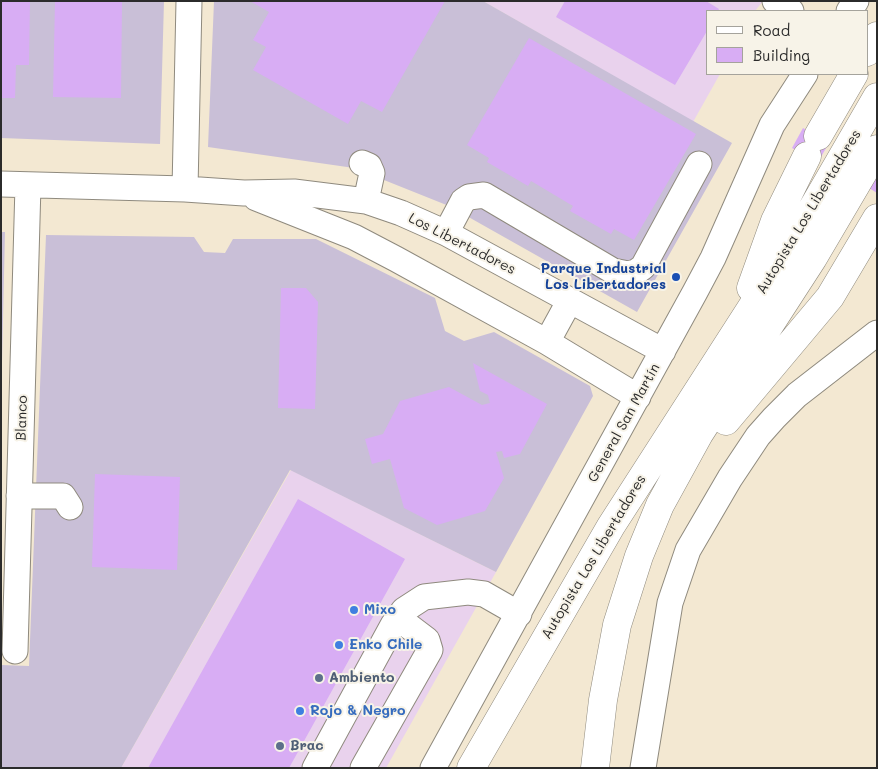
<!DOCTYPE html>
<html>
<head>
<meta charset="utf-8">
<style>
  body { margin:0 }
  #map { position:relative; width:878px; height:769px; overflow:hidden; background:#f3e8d2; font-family:Mali,sans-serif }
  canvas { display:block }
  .frame { position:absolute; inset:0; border:2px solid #2b2b2b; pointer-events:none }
  .legend { position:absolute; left:706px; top:10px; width:162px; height:65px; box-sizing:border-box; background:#f7f3e8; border:1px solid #a5a39c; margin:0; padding:6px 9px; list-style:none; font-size:15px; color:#2b2b2b }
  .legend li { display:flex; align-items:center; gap:10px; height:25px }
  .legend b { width:25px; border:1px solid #a5a39c }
</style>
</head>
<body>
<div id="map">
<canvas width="878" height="769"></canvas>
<div class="frame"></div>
<ul class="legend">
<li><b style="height:6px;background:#fff"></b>Road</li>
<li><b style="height:14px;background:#d8adf4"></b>Building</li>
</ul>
</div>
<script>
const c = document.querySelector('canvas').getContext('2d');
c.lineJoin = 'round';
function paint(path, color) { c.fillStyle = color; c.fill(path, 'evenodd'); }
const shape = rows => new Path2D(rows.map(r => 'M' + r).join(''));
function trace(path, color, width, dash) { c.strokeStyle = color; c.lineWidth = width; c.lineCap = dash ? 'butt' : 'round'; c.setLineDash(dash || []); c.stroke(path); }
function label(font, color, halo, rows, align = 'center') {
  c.font = font + ' Mali,sans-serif'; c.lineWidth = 4; c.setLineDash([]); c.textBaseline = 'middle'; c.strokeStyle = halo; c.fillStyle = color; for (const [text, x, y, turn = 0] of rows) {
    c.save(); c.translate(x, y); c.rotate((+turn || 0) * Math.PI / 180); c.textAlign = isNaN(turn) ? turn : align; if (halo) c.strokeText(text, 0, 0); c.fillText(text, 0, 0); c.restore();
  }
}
paint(shape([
  [483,1,763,1,755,11,707,11,707,74,720,74,693,122],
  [291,470,496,572,386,768,121,768]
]), '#e9d2ed');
paint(shape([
  [1,1,164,1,160,144,1,138],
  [214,1,483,1,732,143,637,312,449,206,354,168,208,147],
  [1,232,5,232,1,406],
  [46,235,194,237,204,252,225,253,233,239,316,239,435,298,445,331,464,341,494,332,590,386,593,396,496,572,290,470,121,768,1,768,1,665,29,666]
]), '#c9bfd7');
paint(shape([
  [1,1,30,1,29,65,16,65,15,98,1,98],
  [55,1,122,1,121,98,53,97],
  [250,1,445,1,382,112,361,101,348,124,253,70,266,47,253,40,269,12],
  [565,1,706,1,719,9,718,11,707,11,707,31,675,85,556,17],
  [529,38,696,134,634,240,614,229,611,234,570,211,573,206,531,181,528,186,487,162,489,158,467,145],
  [803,128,829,143,818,162,792,148],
  [877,176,877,193,869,188],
  [281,288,306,288,318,302,315,409,278,408],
  [473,363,547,404,520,454,504,458,502,451,496,452,504,478,485,511,437,525,404,508,390,459,372,464,365,439,383,434,400,401,449,387,482,405,490,403,488,395,480,391],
  [95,474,180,477,177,570,92,567],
  [298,499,405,559,289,768,148,768]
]), '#d8adf4');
const minor = shape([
  [775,1,791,11],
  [849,11,856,1],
  [362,163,369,166,372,173,366,201],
  [1,184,185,189,244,193,294,192,366,201,401,213,446,233,663,351],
  [185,189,189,1],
  [256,198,354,237,396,259,547,342,638,397],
  [446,233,463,201,469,197,484,195,613,271,628,274,636,272,643,267,699,164],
  [547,342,570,300],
  [19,496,63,496,70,507],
  [15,651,28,185],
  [315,768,393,625,404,610,424,597,468,592,484,594,519,614],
  [363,768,430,650,427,640,398,618],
  [433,768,695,292,713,258,772,125,805,74],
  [643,768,670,603,688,550,730,478,758,436,774,418,797,395,877,333]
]);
const highway = shape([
  [867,52,877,36],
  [818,136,854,74],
  [751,288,775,221,807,156],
  [726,421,830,297,877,218],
  [471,768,611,526,786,254,877,97],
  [595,768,603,700,617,625,639,556,660,505,699,434,813,258,877,149]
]);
trace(minor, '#8f8a7e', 27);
trace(highway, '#8f8a7e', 29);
trace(minor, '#fff', 25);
trace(highway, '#fff', 28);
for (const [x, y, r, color] of [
  [676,277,5,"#1a4fb4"],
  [354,610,5,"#3f7fe0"],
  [339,645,5,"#3f7fe0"],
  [319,678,5,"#5c6f8a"],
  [300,711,5,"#3f7fe0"],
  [280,746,5,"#5c6f8a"]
]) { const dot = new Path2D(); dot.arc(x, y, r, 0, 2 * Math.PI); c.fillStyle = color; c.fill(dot); trace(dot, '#f7f3e8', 2); }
label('14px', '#2b2b2b', '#f7f3e8', [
  ["Autopista Los Libertadores",809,212,-59],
  ["Los Libertadores",462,244,27],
  ["Blanco",22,418,-88],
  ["General San Martín",624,423,-61],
  ["Autopista Los Libertadores",594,557,-59]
]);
label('bold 14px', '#164399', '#f7f3e8', [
  ["Parque Industrial",666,269],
  ["Los Libertadores",666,285]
], 'right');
label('bold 14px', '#366cbe', '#f7f3e8', [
  ["Mixo",364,610],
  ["Enko Chile",349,645],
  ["Rojo & Negro",310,711]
], 'left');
label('bold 14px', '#4e5e75', '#f7f3e8', [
  ["Ambiento",329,678],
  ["Brac",290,746]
], 'left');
</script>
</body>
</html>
